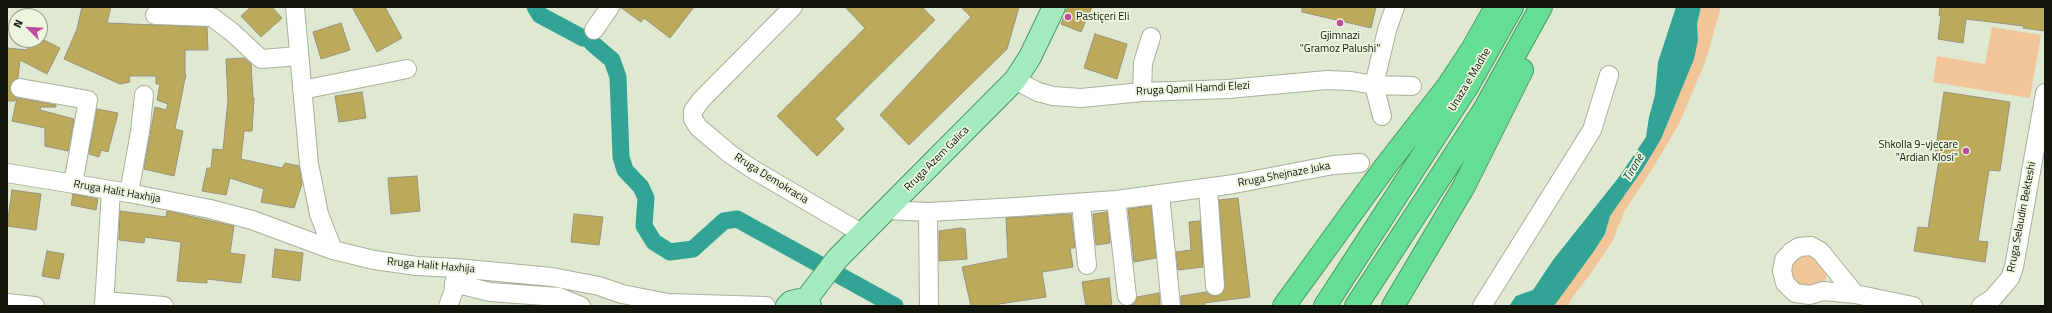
<!DOCTYPE html>
<html>
<head>
<meta charset="utf-8">
<style>
  body { margin:0 }
  #map { position:relative; width:2052px; height:313px; overflow:hidden; background:#dfe9d1; font-family:"Titillium Web",sans-serif }
  canvas { display:block }
  .frame { position:absolute; inset:0; border:8px solid #11150c; pointer-events:none }
  .north { position:absolute; left:8px; top:8px; width:40px; height:40px; box-sizing:border-box; background:#ecf6de; border:1px solid #949c8a; border-radius:50%; rotate:294deg; font-size:11px; font-weight:700; line-height:16px; text-align:center; color:#11150c }
  .north::after { content:''; display:block; margin:auto; width:14px; height:18px; background:#c14aa1; clip-path:polygon(50% 0,100% 100%,50% 72%,0 100%) }
</style>
</head>
<body>
<div id="map">
<canvas width="2052" height="313"></canvas>
<div class="frame"></div>
<div class="north">N</div>
</div>
<script>
const c = document.querySelector('canvas').getContext('2d');
c.lineJoin = 'round';
function paint(path, color) { c.fillStyle = color; c.fill(path, 'evenodd'); }
const shape = rows => new Path2D(rows.map(r => 'M' + r).join(''));
function trace(path, color, width, dash) { c.strokeStyle = color; c.lineWidth = width; c.lineCap = dash ? 'butt' : 'round'; c.setLineDash(dash || []); c.stroke(path); }
function label(font, color, halo, rows, align = 'center') {
  c.font = font + ' "Titillium Web",sans-serif'; c.lineWidth = 3.5; c.setLineDash([]); c.textBaseline = 'middle'; c.strokeStyle = halo; c.fillStyle = color; for (const [text, x, y, turn = 0] of rows) {
    c.save(); c.translate(x, y); c.rotate((+turn || 0) * Math.PI / 180); c.textAlign = isNaN(turn) ? turn : align; if (halo) c.strokeText(text, 0, 0); c.fillText(text, 0, 0); c.restore();
  }
}
paint(shape([
  [1701,7,1721,7,1706,60,1679,124,1651,171,1625,210,1612,242,1591,273,1572,298,1568,306,1554,306,1565,288,1594,251,1605,234,1610,216,1643,169,1661,139,1698,40,1697,24],
  [1992,27,2041,35,2030,98,1933,82,1937,56,1985,64],
  [1814,253,1827,272,1826,279,1817,288,1794,284,1789,266,1796,256]
]), '#f1c598');
paint(shape([
  [1676,7,1701,7,1697,24,1698,40,1694,59,1661,139,1643,169,1610,216,1605,234,1594,251,1554,306,1509,306,1516,296,1533,290,1553,260,1619,177,1646,137,1649,117,1655,95,1658,62]
]), '#32a496');
trace(shape([
  [535,7,540,15,583,38],
  [592,43,612,60,618,77,621,157,625,170,641,187,646,198,644,226,654,242,670,252,693,249,724,221,737,219,895,306]
]), '#32a496', 17);
const building = shape([
  [82,7,111,7,107,23,207,27,208,50,185,50,185,74,186,74,175,129,183,131,174,176,144,169,155,107,166,110,168,104,157,100,160,84,156,84,156,76,129,76,130,82,120,84,64,59,77,29,82,7],
  [251,7,272,7,282,18,261,37,241,16,251,7],
  [352,7,385,7,402,38,377,52,352,7],
  [620,7,694,7,670,38,644,18,641,22,620,7],
  [845,7,922,7,935,20,835,119,844,129,817,156,777,116,865,28,845,7],
  [961,7,1019,7,1007,49,909,145,880,115,971,17,961,7],
  [1068,7,1092,7,1081,32,1061,24,1068,7],
  [1302,7,1376,7,1371,28,1302,12,1302,7],
  [1940,7,2045,7,2045,31,2023,28,2024,26,1966,19,1963,43,1938,39,1941,16,1939,15,1940,7],
  [341,23,350,50,321,59,313,32,341,23],
  [1095,34,1127,44,1117,79,1084,68,1095,34],
  [32,40,44,40,60,48,47,74,20,60,18,78,12,81,10,87,10,92,16,97,15,101,7,101,7,48,27,50,32,40],
  [244,58,251,64,253,98,254,98,252,131,244,131,241,159,282,168,285,163,299,166,302,184,294,208,261,202,264,189,230,178,226,195,202,191,207,168,211,168,213,149,223,150,228,100,226,59,244,58],
  [362,92,366,118,339,122,335,96,362,92],
  [1944,92,2010,102,2000,171,1989,170,1978,241,1988,242,1985,262,1914,251,1918,227,1928,228,1940,154,1935,153,1944,92],
  [17,98,56,105,56,107,41,107,40,110,74,119,68,151,45,146,45,128,12,121,17,98],
  [97,109,118,113,108,152,101,150,99,157,89,154,97,109],
  [417,176,420,211,391,214,388,178,417,176],
  [12,190,41,194,36,230,7,226,12,190],
  [73,194,98,199,96,210,71,205,73,194],
  [1238,198,1250,297,1204,303,1205,306,1181,306,1181,296,1206,292,1210,295,1216,296,1224,291,1225,285,1219,200,1238,198],
  [1151,206,1156,258,1134,262,1128,209,1151,206],
  [120,211,166,217,167,211,234,226,230,253,245,255,241,283,207,279,207,283,177,281,181,242,145,237,144,243,119,240,120,211],
  [1107,212,1110,243,1096,245,1093,214,1107,212],
  [574,214,603,217,599,245,571,242,574,214],
  [1071,214,1075,248,1070,248,1073,267,1042,272,1046,297,999,304,999,306,971,306,962,267,1008,258,1006,218,1071,214],
  [1200,221,1203,267,1178,270,1176,252,1191,250,1189,222,1200,221],
  [961,228,965,229,967,259,939,261,939,231,961,228],
  [275,249,303,253,300,281,272,277,275,249],
  [47,251,64,254,59,279,42,276,47,251],
  [1109,278,1112,306,1086,306,1082,282,1109,278],
  [1159,293,1160,306,1129,306,1134,304,1137,297,1159,293]
]);
paint(building, '#bca95a');
trace(building, '#98937c', 1);
const minor = shape([
  [295,7,309,164,319,214,333,250],
  [793,7,701,100,693,111,693,119,698,127,730,154,754,170,863,234],
  [155,15,212,17,232,32,261,59,299,56],
  [594,30,610,7],
  [1015,80,1038,92,1053,96,1081,98,1142,92,1228,89,1327,80,1351,81,1374,85,1412,86],
  [20,88,88,100,73,184],
  [302,90,407,69],
  [1142,92,1143,63,1151,37],
  [1382,116,1374,85,1387,30,1395,7],
  [7,173,129,193,210,209,252,220,333,250,374,260,417,266,456,268,552,277,599,286,622,294,668,303,766,306],
  [1208,188,1215,286],
  [129,193,140,132,144,95],
  [1160,194,1171,306],
  [1116,200,1127,296],
  [1081,203,1087,265],
  [886,210,928,212,1017,207,1116,200,1234,184,1333,165,1360,163],
  [928,212,929,306],
  [454,283,490,292,559,297,581,306],
  [1855,294,1820,251,1811,246,1799,247,1791,252,1784,260,1782,271,1785,283,1795,293,1810,295,1823,291,1855,294,1913,306],
  [104,301,164,306],
  [7,303,35,306],
  [104,306,111,190],
  [448,306,453,293,456,272],
  [1482,306,1592,130,1609,75],
  [1981,306,1993,298,2010,278,2014,267,2045,93]
]);
const major = shape([
  [805,301,837,259,1015,80,1030,57,1054,7],
  [787,306,791,302,800,300,810,306]
]);
const highway = shape([
  [1284,306,1385,167,1448,86,1473,48,1496,7],
  [1325,306,1467,87,1512,7],
  [1356,306,1484,110,1541,7],
  [1393,306,1463,188,1522,70]
]);
trace(minor, '#a7b099', 20);
trace(major, '#489865', 24);
trace(highway, '#489865', 24);
trace(minor, '#fff', 18);
trace(major, '#a3ebbf', 22);
trace(highway, '#66de95', 22);
for (const [x, y, r, color] of [
  [1068,17,4,"#c14aa1"],
  [1340,23,4,"#c14aa1"],
  [1966,151,4,"#c14aa1"]
]) { const dot = new Path2D(); dot.arc(x, y, r, 0, 2 * Math.PI); c.fillStyle = color; c.fill(dot); trace(dot, '#ecf6de', 1.5); }
label('11px', '#11150c', '#ecf6de', [
  ["Pastiçeri Eli",1076,17],
  ["Gjimnazi",1340,36,"center"],
  ["\"Gramoz Palushi\"",1340,49,"center"],
  ["Shkolla 9-vjeçare",1958,145,"right"],
  ["\"Ardian Klosi\"",1958,158,"right"]
], 'left');
label('11px', '#11150c', '#ecf6de', [
  ["Unaza e Madhe",1470,80,-59],
  ["Rruga Qamil Hamdi Elezi",1193,89,-3],
  ["Rruga Azem Galica",937,159,-45],
  ["Rruga Shejnaze Juka",1284,175,-11],
  ["Rruga Demokracia",771,179,32],
  ["Rruga Halit Haxhija",117,192,10],
  ["Rruga Selaudin Bekteshi",2022,217,-79],
  ["Rruga Halit Haxhija",431,266,5]
]);
label('italic 12px', '#13443e', '#ecf6de', [
  ["Tiranë",1634,168,-59]
]);
</script>
</body>
</html>
